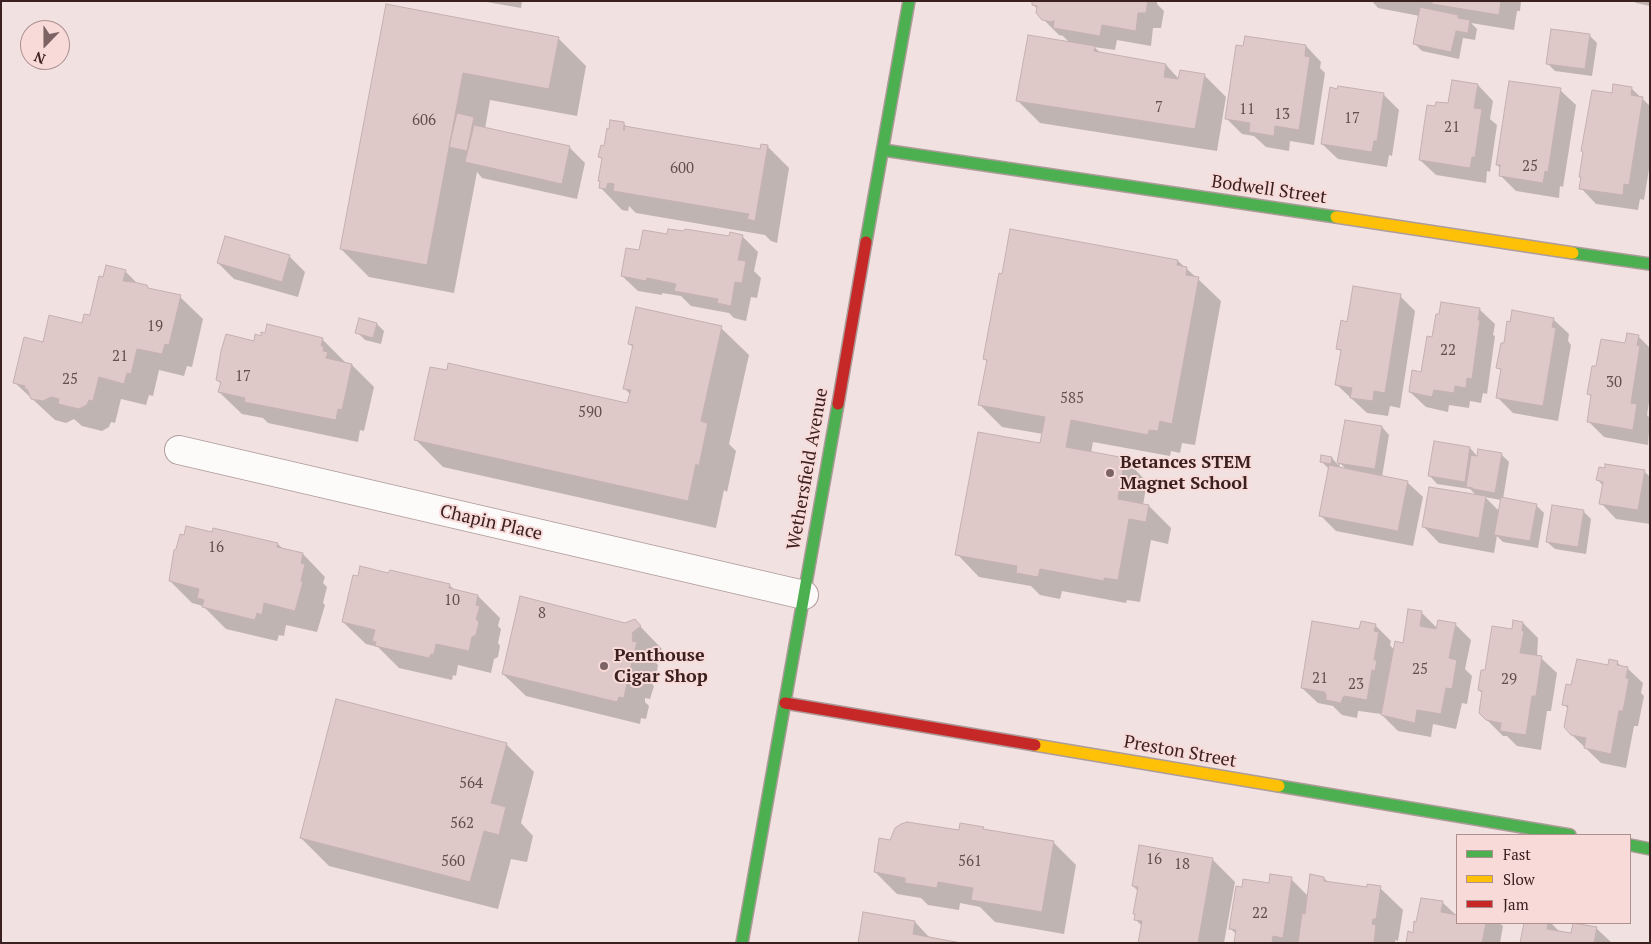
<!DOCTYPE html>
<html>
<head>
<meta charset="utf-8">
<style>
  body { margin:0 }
  #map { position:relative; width:1651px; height:944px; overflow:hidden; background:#f1e1e0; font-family:"PT Serif",serif }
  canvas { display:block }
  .frame { position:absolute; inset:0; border:2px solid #3b2020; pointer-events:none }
  .legend { position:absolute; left:1456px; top:834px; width:175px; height:90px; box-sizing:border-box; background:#f8dbd9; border:1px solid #ac908f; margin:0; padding:6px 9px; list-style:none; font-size:15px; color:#3b2020 }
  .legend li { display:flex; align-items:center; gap:10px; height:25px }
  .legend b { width:25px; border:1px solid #ac908f }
  .north { position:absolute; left:20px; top:20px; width:50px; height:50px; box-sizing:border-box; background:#f8dbd9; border:1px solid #ac908f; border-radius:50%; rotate:202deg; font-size:14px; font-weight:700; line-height:20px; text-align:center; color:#3b2020 }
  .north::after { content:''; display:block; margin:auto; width:18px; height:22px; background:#7b6463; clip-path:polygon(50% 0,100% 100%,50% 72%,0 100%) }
</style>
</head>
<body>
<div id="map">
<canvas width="1651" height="944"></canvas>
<div class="frame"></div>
<ul class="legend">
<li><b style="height:6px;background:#4caf50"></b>Fast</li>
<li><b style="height:6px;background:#ffc107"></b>Slow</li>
<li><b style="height:6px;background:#c62828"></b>Jam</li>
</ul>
<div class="north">N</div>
</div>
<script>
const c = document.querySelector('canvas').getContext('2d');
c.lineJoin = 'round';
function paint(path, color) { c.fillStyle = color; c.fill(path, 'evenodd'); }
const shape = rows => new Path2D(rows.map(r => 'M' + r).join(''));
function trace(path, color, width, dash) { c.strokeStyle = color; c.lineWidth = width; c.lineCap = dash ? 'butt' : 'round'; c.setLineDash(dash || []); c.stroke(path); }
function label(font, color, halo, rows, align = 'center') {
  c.font = font + ' "PT Serif",serif'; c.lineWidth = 4; c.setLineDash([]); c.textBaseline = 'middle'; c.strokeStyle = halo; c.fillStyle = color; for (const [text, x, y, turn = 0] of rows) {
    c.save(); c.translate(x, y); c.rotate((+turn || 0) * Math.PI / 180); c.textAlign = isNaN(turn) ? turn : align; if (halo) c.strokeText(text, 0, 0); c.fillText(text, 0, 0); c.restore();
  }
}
paint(shape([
  [481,1,522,1,521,8],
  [1034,1,1157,1,1157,4,1164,11,1161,28,1153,28,1151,46,1117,40,1115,50,1094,47,1101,53,1166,65,1179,79,1204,75,1226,97,1217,151,1040,123,1018,101,1070,43,1063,36,1059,35,1037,13,1038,9,1033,5],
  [1372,1,1521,1,1520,11,1517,11,1514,30,1471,23,1477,29,1475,40,1463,38,1459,59,1422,51,1415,44,1420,16,1378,8],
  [1634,1,1650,1,1650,6,1636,3],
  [387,5,558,38,586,66,577,116,490,100,485,129,569,147,585,163,577,199,482,178,477,172,454,293,369,277,341,249],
  [1589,35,1597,43,1592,76,1555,71,1547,63],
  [1306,46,1321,62,1320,68,1325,73,1314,145,1290,141,1289,151,1266,147,1254,136,1242,134,1226,118],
  [1478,85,1493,101,1490,119,1497,125,1490,172,1487,171,1486,183,1436,175,1420,160,1436,108,1449,105],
  [1339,87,1384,95,1399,110,1392,156,1389,155,1387,167,1338,159,1322,144],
  [1631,88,1650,106,1650,163,1644,200,1640,199,1638,210,1596,204,1581,188,1582,178,1580,177],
  [1560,90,1576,105,1563,187,1560,186,1559,198,1516,191,1501,176,1501,169,1497,165],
  [624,124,628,128,761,150,767,146,789,168,777,243,771,241,765,235,636,213,629,206,628,211,622,210,600,187,601,183,599,181,603,160,600,157,605,147],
  [668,235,730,238,742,236,758,252,754,271,761,278,757,298,751,297,746,321,734,318,729,313,691,306,681,296,662,293,662,295,638,291,622,276,640,251],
  [289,256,305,272,298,297,234,279,218,263],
  [1178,261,1198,279,1221,301,1195,445,1182,443,1180,453,1171,451,1170,456,1093,442,1091,453,1125,459,1147,482,1143,505,1149,506,1171,528,1168,544,1151,540,1140,602,1127,600,1126,603,1062,591,1060,599,1040,595,1031,586,979,577,957,554,1041,445,1043,434,1002,427,980,405,988,362,984,359],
  [125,271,138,284,146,286,149,289,180,297,203,319,192,367,187,366,184,376,159,370,153,396,149,395,146,405,121,399,115,423,111,422,109,427,102,431,82,426,74,419,66,423,55,420,14,382,44,344,83,324,91,316,104,278],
  [1400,296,1415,311,1400,408,1390,406,1388,416,1367,413,1337,385,1342,352,1338,349,1348,324],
  [1479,309,1495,324,1493,335,1495,336,1487,394,1483,393,1481,403,1470,401,1469,408,1449,405,1448,412,1426,407,1410,392,1422,373,1433,338],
  [1553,319,1569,334,1568,341,1571,345,1558,421,1513,413,1497,397,1502,372,1498,367,1505,344],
  [377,324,384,331,381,344,365,340,357,332],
  [721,328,749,355,729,444,736,451,727,492,724,490,716,528,443,467,415,439,628,405,631,395,624,388,634,348,629,344],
  [1638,336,1650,348,1650,396,1647,415,1650,418,1648,445,1604,437,1588,421,1592,397,1588,394,1626,344],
  [322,339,345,362,344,363,352,365,374,387,364,431,360,430,358,442,268,423,263,418,242,414,219,392,221,384,217,380,255,342],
  [1346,421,1382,427,1389,435,1382,477,1407,482,1423,497,1413,546,1336,531,1320,515,1329,469,1321,461,1332,458,1338,465],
  [1340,463,1347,470,1339,469],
  [1435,443,1470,448,1478,457,1502,455,1509,462,1503,499,1537,506,1544,513,1538,548,1503,542,1497,536,1494,553,1439,543,1424,527,1477,496,1470,489,1437,484,1430,476],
  [1485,497,1501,500,1499,511],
  [1606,469,1644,471,1650,477,1650,524,1616,519,1601,503,1603,486,1598,480],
  [1583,511,1591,519,1586,554,1555,549,1547,542],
  [213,534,278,544,284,550,303,554,325,577,323,583,327,587,323,603,325,605,317,632,286,625,284,636,279,635,277,641,226,629,203,606,192,603,170,581],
  [449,585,455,590,478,596,500,618,498,626,501,629,498,643,500,646,498,657,494,659,491,673,458,665,456,676,453,675,452,680,399,668,378,647,366,644,343,622],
  [1422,613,1438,629,1455,624,1471,640,1465,669,1472,676,1467,704,1462,703,1456,729,1433,724,1431,737,1398,731,1381,714,1359,711,1358,711,1357,718,1342,715,1333,706,1318,703,1302,688,1360,631,1375,625,1391,641,1390,645,1394,650,1404,644],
  [635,621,662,649,653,656,654,661,658,665,655,680,650,679,650,682,654,686,650,699,645,698,645,702,649,706,646,719,641,718,640,724,526,696,503,674],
  [1523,623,1538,638,1537,657,1541,658,1557,673,1551,711,1547,711,1541,750,1517,746,1507,736,1503,736,1487,720,1483,694,1479,690,1486,672,1513,630],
  [1617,662,1622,667,1627,668,1643,683,1641,693,1644,696,1638,726,1634,726,1626,768,1601,763,1572,735,1568,709,1564,704,1571,686],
  [506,744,534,772,521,823,533,836,527,862,511,859,498,909,329,866,301,838],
  [983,828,986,831,1053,842,1076,865,1064,934,995,922,980,907,960,903,959,910,928,905,921,898,897,894,875,872,891,841],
  [1212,859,1235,882,1224,943,1139,943,1142,926,1135,919,1136,915,1134,913,1138,891,1133,886],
  [1324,878,1329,883,1368,888,1380,888,1403,910,1398,941,1395,940,1395,943,1236,943,1237,935,1231,929,1270,884,1291,879,1308,896],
  [1442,902,1457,916,1457,923,1499,923,1503,926,1500,943,1407,943],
  [915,922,930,938,859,943],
  [1525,923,1551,923,1561,933,1572,935,1596,928,1612,943,1522,943]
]), '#0003');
const building = shape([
  [1032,1,1148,1,1146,13,1138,13,1136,31,1102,25,1100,36,1053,28,1054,20,1052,22,1042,20,1036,13,1037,6,1032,5,1032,1],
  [1432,1,1501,1,1499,15,1432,4,1432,1],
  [386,4,559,37,549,89,463,73,427,265,340,249,386,4],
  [1420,7,1458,15,1458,18,1470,20,1468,33,1456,31,1451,52,1413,44,1420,7],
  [1551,29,1590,34,1585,69,1546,64,1551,29],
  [1028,35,1095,46,1094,51,1166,64,1164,77,1178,79,1180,70,1205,74,1195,129,1016,101,1028,35],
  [1245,36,1306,45,1305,56,1310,57,1299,130,1275,126,1274,136,1249,132,1250,123,1225,119,1236,45,1243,46,1245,36],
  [1452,80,1478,84,1474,108,1482,109,1475,157,1472,157,1470,168,1419,160,1427,105,1435,106,1436,102,1448,103,1452,80],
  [1509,81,1561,88,1548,172,1545,171,1543,183,1499,176,1500,165,1496,165,1509,81],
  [1613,84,1632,87,1631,95,1643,97,1629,185,1624,184,1623,195,1579,189,1581,177,1579,177,1583,152,1581,151,1592,90,1612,93,1613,84],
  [1338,86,1384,93,1377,141,1374,141,1372,152,1321,144,1330,87,1337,89,1338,86],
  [457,113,474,117,467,151,449,147,457,113],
  [610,120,624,122,624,131,624,126,760,149,761,144,768,145,755,221,747,219,749,214,613,191,614,184,608,183,606,189,599,188,600,181,598,181,602,158,598,157,601,145,604,146,607,128,609,129,610,120],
  [474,125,570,146,562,184,465,162,474,125],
  [668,229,684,231,685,229,729,236,730,232,743,235,738,260,746,261,742,283,735,282,731,306,717,303,718,299,674,291,676,284,647,278,646,281,621,276,626,248,639,250,643,230,667,234,668,229],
  [1010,229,1178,260,1177,265,1187,267,1186,275,1199,277,1172,424,1160,421,1158,431,1149,430,1148,435,1071,420,1066,447,1125,458,1118,499,1149,505,1146,522,1129,519,1118,580,1104,578,1104,581,1040,569,1038,577,1016,573,1017,566,955,555,978,432,1040,443,1045,417,978,405,987,360,983,359,999,273,1002,274,1010,229],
  [225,236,290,255,282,282,217,263,225,236],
  [106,265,126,270,123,281,133,282,147,285,148,288,181,295,169,345,165,344,162,354,137,349,131,374,127,373,124,384,99,377,93,401,89,400,87,405,79,409,58,404,59,399,51,397,43,401,31,399,27,389,24,389,25,386,13,383,24,337,43,342,49,315,82,323,84,314,90,315,99,276,103,277,106,265],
  [1353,286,1401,294,1385,393,1374,391,1373,401,1350,398,1352,388,1335,385,1341,350,1336,349,1341,320,1347,322,1353,286],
  [1441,302,1480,308,1478,320,1480,320,1472,379,1467,378,1466,388,1455,386,1454,393,1434,390,1432,397,1409,392,1412,370,1421,372,1427,336,1432,337,1436,314,1439,314,1441,302],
  [636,307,722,326,701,421,706,423,708,422,699,466,696,464,688,501,414,440,430,367,447,370,448,363,627,403,631,390,623,389,633,345,628,344,636,307],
  [1512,310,1554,318,1552,327,1556,328,1543,406,1496,398,1501,369,1496,368,1501,343,1504,343,1507,321,1510,322,1512,310],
  [359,318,377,323,373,338,355,333,359,318],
  [267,324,323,338,321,346,324,346,323,351,328,352,326,358,352,364,342,410,338,409,336,420,244,402,245,398,218,392,221,382,216,380,221,351,226,334,254,341,255,334,261,336,261,332,265,333,267,324],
  [1627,333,1639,335,1637,345,1640,346,1631,403,1637,404,1633,430,1587,422,1591,395,1587,394,1592,366,1596,366,1601,339,1625,343,1627,333],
  [1345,420,1382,426,1375,469,1337,463,1345,420],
  [1434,441,1470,447,1465,482,1428,476,1434,441],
  [1478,449,1502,453,1495,493,1473,489,1473,488,1466,487,1471,455,1477,456,1478,449],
  [1321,455,1332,457,1331,464,1320,462,1321,455],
  [1605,464,1645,470,1638,510,1599,504,1603,482,1596,480,1599,467,1605,468,1605,464],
  [1329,465,1408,481,1398,531,1319,516,1329,465],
  [1429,487,1486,496,1479,538,1422,527,1429,487],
  [1501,497,1537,504,1530,541,1494,535,1501,497],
  [1552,505,1584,510,1578,547,1546,542,1552,505],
  [186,526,212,532,213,528,278,543,277,547,303,553,301,563,305,564,301,581,303,582,295,611,264,603,262,615,257,613,255,620,202,607,204,600,197,598,199,589,169,581,174,550,176,549,180,534,184,535,186,526],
  [360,566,388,573,390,570,450,584,449,588,478,595,476,605,480,606,476,619,479,622,476,635,472,637,469,651,436,644,434,654,431,654,429,658,375,646,376,642,372,641,375,630,342,622,353,575,358,576,360,566],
  [520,596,625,623,635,619,641,626,632,633,633,636,632,641,637,642,633,658,628,657,627,662,632,662,628,678,623,677,622,681,627,683,624,698,619,697,617,702,502,674,520,596],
  [1408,609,1422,611,1420,626,1436,629,1438,620,1456,623,1449,658,1457,660,1452,689,1446,688,1441,714,1417,710,1415,723,1381,715,1395,641,1403,643,1408,609],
  [1513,620,1523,622,1522,631,1524,631,1520,653,1542,656,1536,696,1532,696,1526,735,1500,731,1501,723,1486,720,1479,713,1482,691,1478,690,1481,670,1485,670,1492,626,1512,629,1513,620],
  [1312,621,1359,629,1361,621,1376,624,1374,631,1379,632,1374,660,1377,660,1375,671,1372,670,1367,700,1344,696,1344,697,1343,697,1341,703,1326,700,1326,694,1324,694,1325,692,1301,688,1312,621],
  [1577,659,1608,665,1609,659,1618,661,1617,665,1628,667,1626,678,1629,679,1623,711,1619,711,1611,754,1584,748,1586,738,1571,735,1564,727,1568,706,1562,705,1566,684,1571,685,1577,659],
  [336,699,507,743,491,803,506,807,499,835,484,831,470,882,300,838,336,699],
  [907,822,959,830,960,823,984,827,983,829,1054,841,1042,912,971,900,973,888,938,882,937,888,905,883,905,878,874,872,879,838,890,840,895,828,901,824,907,822],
  [1139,845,1213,858,1198,943,1138,943,1142,921,1134,920,1135,914,1133,914,1138,887,1132,886,1139,845],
  [1270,874,1292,877,1283,938,1273,936,1272,943,1234,943,1236,930,1229,929,1236,886,1242,887,1243,879,1269,883,1270,874],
  [1310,874,1324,877,1324,881,1367,887,1367,884,1381,886,1376,919,1373,919,1372,924,1376,925,1374,943,1298,943,1302,913,1305,914,1310,874],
  [1421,898,1443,901,1441,912,1457,915,1457,923,1486,923,1482,943,1406,943,1408,931,1413,933,1414,921,1416,922,1421,898],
  [863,912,915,921,913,934,961,943,858,943,863,912],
  [1524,923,1548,923,1547,929,1571,933,1573,923,1597,927,1594,943,1520,943,1524,923]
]);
paint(building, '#dec9c8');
trace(building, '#c4b0af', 1);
const street = shape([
  [179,450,804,595]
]);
const fast = shape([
  [883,150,1336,217],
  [866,242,909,1],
  [1573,253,1650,264],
  [1279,786,1570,835],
  [1630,845,1650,849],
  [742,943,838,404]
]);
const slow = shape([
  [1336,217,1573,253],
  [1035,745,1279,786]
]);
const jam = shape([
  [838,404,866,242],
  [785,703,1035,745]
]);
trace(street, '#ad9b9a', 30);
trace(fast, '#ad9b9a', 14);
trace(slow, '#ad9b9a', 14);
trace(jam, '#ad9b9a', 14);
trace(street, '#fdfafa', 28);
trace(fast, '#4caf50', 11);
trace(slow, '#ffc107', 11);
trace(jam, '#c62828', 11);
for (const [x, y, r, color] of [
  [1110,473,5,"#7b6463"],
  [604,666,5,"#7b6463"]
]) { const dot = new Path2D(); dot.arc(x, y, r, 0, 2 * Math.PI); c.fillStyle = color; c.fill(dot); trace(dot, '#f8dbd9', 2); }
label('15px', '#664d4d', null, [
  ["7",1159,108],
  ["11",1247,110],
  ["13",1282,115],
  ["17",1352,119],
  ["606",424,121],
  ["21",1452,128],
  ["25",1530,167],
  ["600",682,169],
  ["19",155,327],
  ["22",1448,351],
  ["21",120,357],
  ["17",243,377],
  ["25",70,380],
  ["30",1614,383],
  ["585",1072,399],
  ["590",590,413],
  ["16",216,548],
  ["10",452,601],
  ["8",542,614],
  ["25",1420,670],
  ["21",1320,679],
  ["29",1509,680],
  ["23",1356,685],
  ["564",471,784],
  ["562",462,824],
  ["16",1154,860],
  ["560",453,862],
  ["561",970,862],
  ["18",1182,865],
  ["22",1260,914]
]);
label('18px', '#3b2020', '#f8dbd9', [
  ["Bodwell Street",1269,190,8],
  ["Wethersfield Avenue",808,469,-80],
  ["Chapin Place",491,523,13],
  ["Preston Street",1180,752,10]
]);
label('bold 18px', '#3b2020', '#f8dbd9', [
  ["Betances STEM",1120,463],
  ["Magnet School",1120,484],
  ["Penthouse",614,656],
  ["Cigar Shop",614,677]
], 'left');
</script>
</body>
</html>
